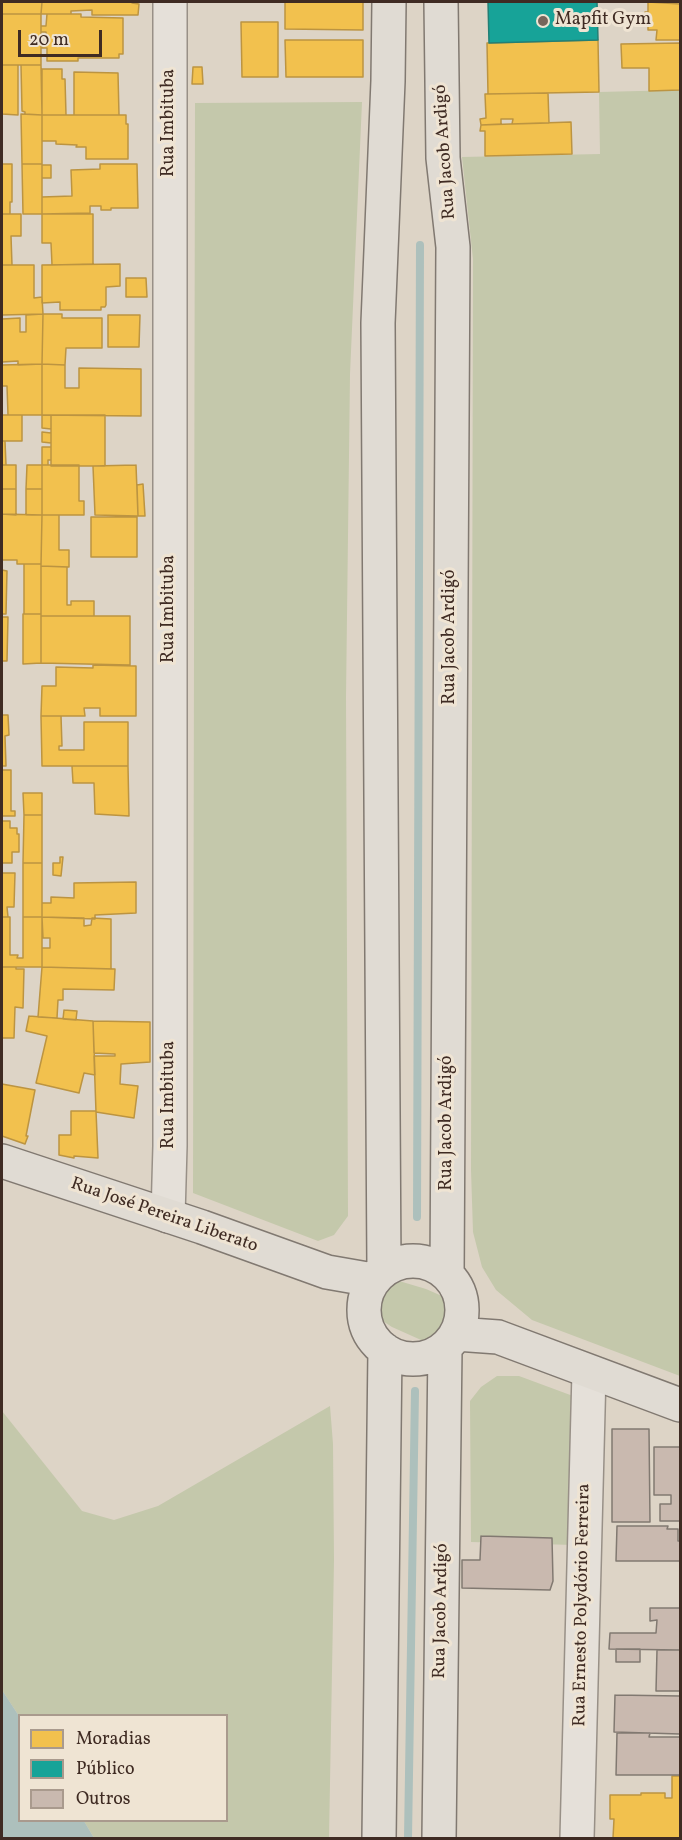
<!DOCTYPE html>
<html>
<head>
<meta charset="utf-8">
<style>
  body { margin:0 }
  #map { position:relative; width:682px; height:1840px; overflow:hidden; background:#ddd4c6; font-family:Vollkorn,serif }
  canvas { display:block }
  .frame { position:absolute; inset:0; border:3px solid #3f2b23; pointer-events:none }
  .legend { position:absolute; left:18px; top:1714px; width:210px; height:108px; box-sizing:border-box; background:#efe4d3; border:2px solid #a99a8d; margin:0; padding:8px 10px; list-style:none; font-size:18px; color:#3f2b23 }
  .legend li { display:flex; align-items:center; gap:12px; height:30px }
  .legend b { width:30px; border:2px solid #a99a8d }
  .scale { position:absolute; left:18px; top:30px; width:84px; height:27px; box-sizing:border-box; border:3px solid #3f2b23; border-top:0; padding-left:8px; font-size:18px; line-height:21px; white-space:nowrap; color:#3f2b23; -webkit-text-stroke:4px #efe4d3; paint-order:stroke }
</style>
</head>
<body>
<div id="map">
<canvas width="682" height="1840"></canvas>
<div class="frame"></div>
<ul class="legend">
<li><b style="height:16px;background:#f2c14e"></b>Moradias</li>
<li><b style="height:16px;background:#17a398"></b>Público</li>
<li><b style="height:16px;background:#c9b9af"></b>Outros</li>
</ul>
<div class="scale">20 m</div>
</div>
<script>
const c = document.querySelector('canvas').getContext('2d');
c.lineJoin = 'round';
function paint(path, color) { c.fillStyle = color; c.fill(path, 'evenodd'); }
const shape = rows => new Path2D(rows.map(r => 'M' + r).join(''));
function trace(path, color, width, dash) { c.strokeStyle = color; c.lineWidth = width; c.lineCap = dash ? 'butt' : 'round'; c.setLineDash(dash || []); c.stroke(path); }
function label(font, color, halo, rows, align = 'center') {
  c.font = font + ' Vollkorn,serif'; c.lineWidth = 6; c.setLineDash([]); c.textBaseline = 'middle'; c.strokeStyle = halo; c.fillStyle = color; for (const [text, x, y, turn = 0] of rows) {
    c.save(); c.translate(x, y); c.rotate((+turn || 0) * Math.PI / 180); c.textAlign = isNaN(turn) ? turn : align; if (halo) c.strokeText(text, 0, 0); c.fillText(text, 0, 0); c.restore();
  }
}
paint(shape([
  [680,90,680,1376,532,1320,496,1290,482,1267,473,1232,471,1170,473,259,462,157,600,154,599,92],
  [362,102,350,374,346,697,348,1216,334,1235,318,1241,193,1193,195,103],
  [389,1278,426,1289,451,1300,454,1308,450,1326,430,1344,392,1327,372,1314,374,1292],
  [497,1376,519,1376,573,1396,573,1545,471,1542,470,1401,481,1387],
  [330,1406,333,1444,334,1560,329,1838,94,1838,84,1821,226,1820,226,1716,19,1716,2,1690,2,1411,82,1511,114,1520,158,1506]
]), '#c4c8ab');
paint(shape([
  [2,1690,19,1716,20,1820,84,1821,94,1838,2,1838]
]), '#adc0bc');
const homes = shape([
  [2,2,42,2,41,14,2,14,2,2],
  [42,2,132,2,132,3,139,4,138,15,92,15,92,10,71,11,71,14,41,14,42,2],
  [285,2,363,2,363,30,285,29,285,2],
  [648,2,680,4,680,40,656,40,657,30,648,30,648,19,645,20,645,12,648,12,648,2],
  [2,14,41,14,41,65,2,65,2,14],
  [47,14,81,14,81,17,123,18,123,54,119,54,119,58,78,58,78,61,47,61,47,48,42,48,42,43,47,43,46,32,41,32,41,26,46,26,47,14],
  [241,22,278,22,278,77,242,77,241,22],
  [285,40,363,40,363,77,286,77,285,40],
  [598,40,599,92,488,94,487,43,598,40],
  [680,43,680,90,649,91,649,68,622,68,621,44,680,43],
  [2,65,18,65,18,115,2,114,2,65],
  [21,65,41,65,42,115,25,114,25,112,22,111,21,65],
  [193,67,202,67,203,84,192,84,193,67],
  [42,69,62,69,62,79,65,79,66,115,42,115,42,69],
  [74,72,118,73,119,115,74,115,74,72],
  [548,93,549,123,512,124,513,119,501,119,501,124,481,125,480,119,486,118,485,94,548,93],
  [21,114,42,115,42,164,22,164,21,114],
  [42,115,126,115,126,124,128,124,128,159,86,159,86,147,76,147,77,145,56,144,56,141,42,141,42,115],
  [571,122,572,154,485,156,485,131,480,131,481,125,571,122],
  [2,164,12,164,12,202,10,202,10,214,2,214,2,164],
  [22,164,42,164,42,214,23,214,22,164],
  [100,164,137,164,138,208,111,208,111,210,101,210,101,206,90,206,90,213,42,214,42,197,72,196,71,170,100,169,100,164],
  [42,165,51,165,51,178,42,178,42,165],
  [2,214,21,214,21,236,11,236,12,265,2,265,2,214],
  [42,214,93,214,93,264,52,265,51,243,42,243,42,214],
  [120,264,120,286,106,287,106,305,105,307,101,307,101,310,60,310,60,302,42,303,42,265,120,264],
  [2,265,34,265,34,298,42,297,43,314,2,315,2,265],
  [126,278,146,278,147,297,126,297,126,278],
  [43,314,42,364,18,365,18,361,2,362,2,319,20,318,20,332,26,332,26,315,43,314],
  [43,314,62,314,62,318,102,318,102,348,66,348,65,365,42,364,43,314],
  [108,315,140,315,139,347,108,347,108,315],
  [42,364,42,415,8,415,7,386,2,386,2,365,42,364],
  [42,364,65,365,65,388,79,388,79,368,141,369,141,416,42,415,42,364],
  [2,415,22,415,22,441,2,441,2,415],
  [42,415,51,415,51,429,42,428,42,415],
  [51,415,105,415,105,466,51,466,51,415],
  [42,432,51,433,51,443,42,442,42,432],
  [2,441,5,441,6,465,2,465,2,441],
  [42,447,51,447,51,460,48,460,48,465,42,465,42,447],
  [2,465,16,465,16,489,2,489,2,465],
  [27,465,42,465,42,489,26,489,27,465],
  [42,465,79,465,79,501,84,501,84,515,42,515,42,465],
  [136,465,138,516,95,515,93,466,136,465],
  [143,484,145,516,138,516,137,485,143,484],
  [2,489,16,489,16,515,2,514,2,489],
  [26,489,42,489,42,515,26,515,26,489],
  [2,514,42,515,41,564,17,564,17,560,2,560,2,514],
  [42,515,59,515,59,550,69,550,69,567,41,566,42,515],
  [91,517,137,517,137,557,91,557,91,517],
  [24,564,41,564,41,614,24,614,24,564],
  [41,566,67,567,67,605,71,605,71,601,94,601,94,616,41,616,41,566],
  [2,570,7,571,6,614,2,614,2,570],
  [23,614,41,614,41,663,23,664,23,614],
  [41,616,130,616,130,665,41,663,41,616],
  [2,617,8,617,7,661,2,661,2,617],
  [93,665,136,666,136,716,100,716,100,708,84,708,85,716,41,716,42,686,56,686,56,667,93,668,93,665],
  [2,715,8,715,9,735,5,736,6,766,2,766,2,715],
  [41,716,61,716,62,746,59,746,59,750,84,750,84,722,128,722,128,766,42,766,41,716],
  [72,766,128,766,129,816,95,814,94,783,73,783,72,766],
  [2,770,11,770,11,811,15,811,15,816,2,816,2,770],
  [23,793,42,793,42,815,24,815,23,793],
  [24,815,42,815,42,863,23,863,24,815],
  [2,821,10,821,10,828,17,828,17,834,19,834,19,852,12,852,12,863,2,863,2,821],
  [60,857,63,857,61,876,53,875,53,863,60,863,60,857],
  [23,863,42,863,42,917,23,917,23,863],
  [2,873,15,873,14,907,7,907,8,917,2,917,2,873],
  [136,882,136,913,95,915,95,919,42,917,42,903,51,903,51,897,74,898,74,883,136,882],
  [2,917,10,917,10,955,18,955,17,958,23,958,23,917,42,917,42,967,2,967,2,917],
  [42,917,84,918,84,926,91,925,92,918,111,919,111,969,42,967,42,948,50,948,50,938,43,938,42,917],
  [2,967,16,967,16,969,24,969,23,1008,15,1007,14,1038,2,1038,2,967],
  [42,967,115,969,114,990,63,989,63,1000,58,1000,57,1018,38,1017,42,967],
  [64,1010,77,1011,76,1020,63,1019,64,1010],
  [29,1016,93,1021,95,1075,84,1073,79,1093,36,1083,47,1036,26,1031,29,1016],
  [93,1021,150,1022,150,1062,121,1064,120,1084,138,1086,134,1118,96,1112,94,1056,115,1056,115,1054,94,1053,93,1021],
  [2,1084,35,1090,26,1136,28,1136,25,1144,2,1136,2,1084],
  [71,1111,96,1111,98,1158,74,1156,74,1158,59,1155,59,1135,71,1135,71,1111],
  [672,1776,680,1776,680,1838,613,1838,614,1819,610,1819,610,1795,641,1795,641,1793,665,1793,665,1798,672,1798,672,1776]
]);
paint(homes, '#f2c14e');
trace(homes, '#bc9441', 1.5);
const public = shape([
  [488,2,597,2,598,40,489,43,488,2]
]);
paint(public, '#17a398');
trace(public, '#237f75', 1.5);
trace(shape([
  [417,1217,420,245],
  [408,1838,415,1391]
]), '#adc0bc', 8);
const building = shape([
  [612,1429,649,1429,650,1522,612,1522,612,1429],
  [654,1447,680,1447,680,1521,660,1521,660,1504,671,1504,671,1495,654,1495,654,1447],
  [617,1526,668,1526,667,1529,678,1529,678,1541,680,1541,680,1561,616,1561,617,1526],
  [481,1536,552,1538,553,1581,550,1590,462,1588,462,1560,480,1560,481,1536],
  [650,1608,680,1608,680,1650,609,1649,610,1633,656,1633,657,1620,650,1621,650,1608],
  [616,1649,640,1649,640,1662,616,1662,616,1649],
  [657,1650,680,1650,680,1691,656,1691,657,1650],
  [615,1695,680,1696,680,1734,614,1732,615,1695],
  [617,1733,650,1733,649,1737,680,1737,680,1775,616,1775,617,1733]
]);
paint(building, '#c9b9af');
trace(building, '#817971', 1.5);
const minor = shape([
  [168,1216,170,1146,170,2],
  [577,1838,589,1372]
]);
const major = shape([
  [441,2,443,158,453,247,447,1274],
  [2,1161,202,1227,327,1272,373,1280],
  '364 1310a49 49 0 1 1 98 0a49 49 0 1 1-98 0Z',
  [384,1270,378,323,388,81,389,2],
  [456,1334,498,1337,680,1405],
  [379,1838,385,1350],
  [439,1838,445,1348]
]);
trace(minor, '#989087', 36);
trace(major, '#817971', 36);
trace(minor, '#e5e0d9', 33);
trace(major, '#e0dbd3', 33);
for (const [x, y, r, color] of [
  [543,21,6,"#76665c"]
]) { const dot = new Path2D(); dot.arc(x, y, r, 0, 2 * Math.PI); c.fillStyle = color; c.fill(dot); trace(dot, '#efe4d3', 2); }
label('18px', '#3f2b23', '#efe4d3', [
  ["Mapfit Gym",555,21]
], 'left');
label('18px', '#3f2b23', '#efe4d3', [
  ["Rua Imbituba",170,123,-90],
  ["Rua Jacob Ardigó",446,152,-94],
  ["Rua Imbituba",170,609,-90],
  ["Rua Jacob Ardigó",451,637,-90],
  ["Rua Imbituba",170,1095,-90],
  ["Rua Jacob Ardigó",448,1123,-90],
  ["Rua José Pereira Liberato",164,1216,19],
  ["Rua Ernesto Polydório Ferreira",583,1605,-89],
  ["Rua Jacob Ardigó",442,1611,-89]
]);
</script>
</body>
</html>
